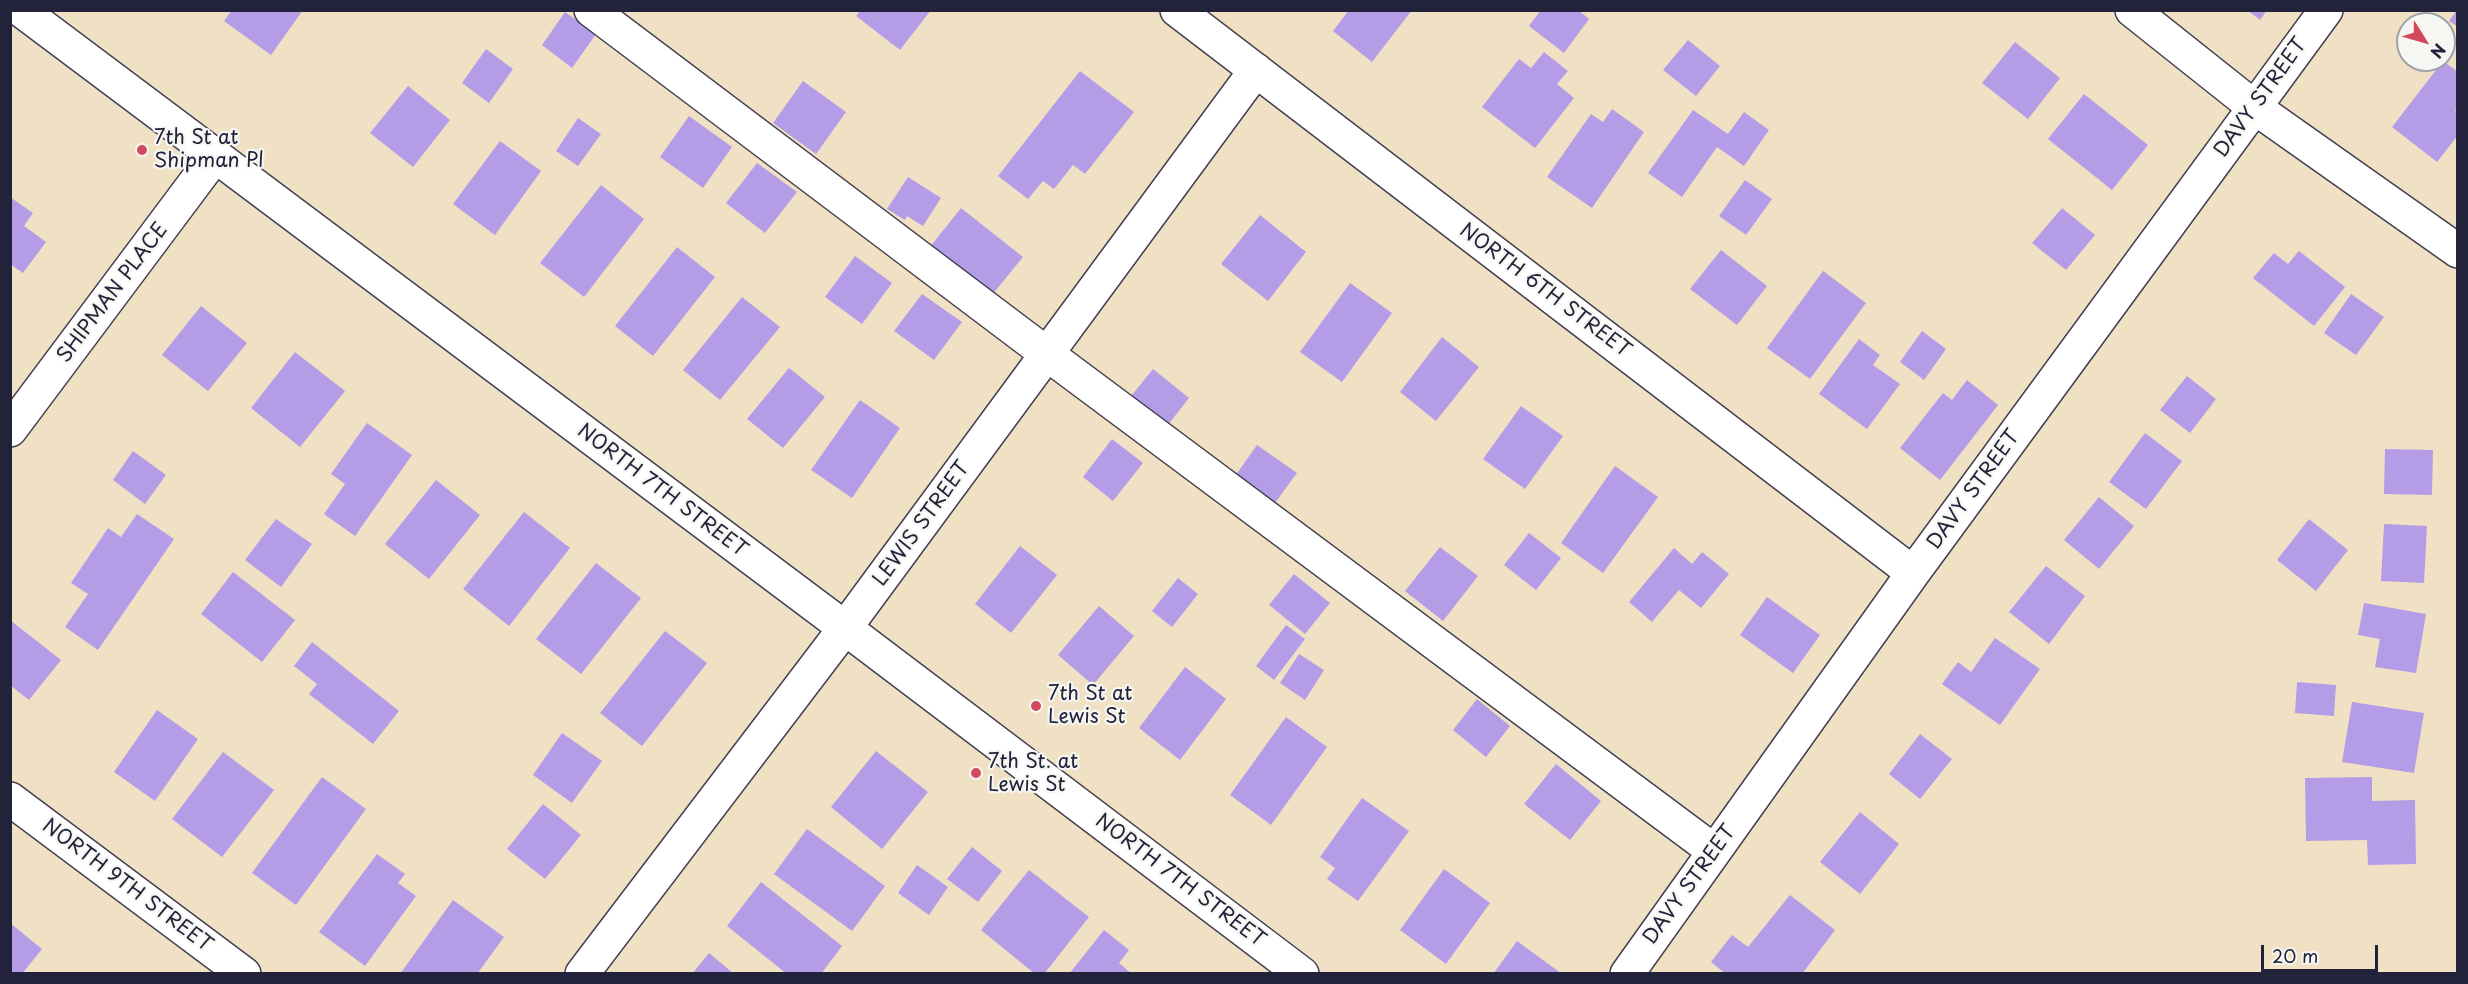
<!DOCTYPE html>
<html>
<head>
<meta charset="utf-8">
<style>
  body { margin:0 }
  #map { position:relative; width:2468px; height:984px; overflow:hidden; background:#f0e1c4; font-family:"Playpen Sans",sans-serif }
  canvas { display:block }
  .frame { position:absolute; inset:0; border:12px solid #22223b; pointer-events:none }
  .north { position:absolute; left:2396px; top:12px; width:60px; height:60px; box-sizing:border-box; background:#f6f6f2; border:2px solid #a1a1a9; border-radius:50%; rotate:127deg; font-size:16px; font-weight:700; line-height:24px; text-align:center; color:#22223b }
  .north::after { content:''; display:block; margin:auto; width:21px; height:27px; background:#d1495b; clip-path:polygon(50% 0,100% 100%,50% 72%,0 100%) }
  .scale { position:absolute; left:2261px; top:945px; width:117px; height:27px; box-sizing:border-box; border:3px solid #22223b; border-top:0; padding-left:8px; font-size:18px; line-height:21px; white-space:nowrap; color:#22223b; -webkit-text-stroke:4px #f6f6f2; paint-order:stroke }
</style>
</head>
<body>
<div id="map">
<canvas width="2468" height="984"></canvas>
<div class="frame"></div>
<div class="north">N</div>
<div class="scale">20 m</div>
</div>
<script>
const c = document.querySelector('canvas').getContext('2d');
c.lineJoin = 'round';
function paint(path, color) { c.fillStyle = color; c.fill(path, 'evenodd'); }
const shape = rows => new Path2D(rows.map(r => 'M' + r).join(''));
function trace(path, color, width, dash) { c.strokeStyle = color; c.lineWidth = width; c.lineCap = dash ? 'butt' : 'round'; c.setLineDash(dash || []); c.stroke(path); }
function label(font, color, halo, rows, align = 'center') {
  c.font = font + ' "Playpen Sans",sans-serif'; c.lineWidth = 4.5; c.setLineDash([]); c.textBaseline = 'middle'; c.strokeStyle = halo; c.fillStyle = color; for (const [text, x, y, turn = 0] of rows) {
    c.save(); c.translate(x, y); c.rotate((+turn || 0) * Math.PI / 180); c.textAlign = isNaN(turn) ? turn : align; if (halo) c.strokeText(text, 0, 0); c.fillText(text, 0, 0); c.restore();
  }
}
paint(shape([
  [232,10,303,10,271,55,224,21],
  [861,10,931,10,900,50,856,16],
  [1349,10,1412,10,1372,62,1333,31],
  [1541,10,1578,10,1589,19,1564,53,1529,26],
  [2247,10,2267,10,2260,20],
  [2457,10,2458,10,2458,27,2449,21],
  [565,12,596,34,572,68,542,45],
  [1688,40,1720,66,1696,96,1663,70],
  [2015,42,2060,78,2028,119,1982,83],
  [486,49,513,69,489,103,462,83],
  [1544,52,1568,71,1557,84,1574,98,1535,148,1482,107,1519,59,1531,68],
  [2443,61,2458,72,2458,108,2455,111,2458,113,2458,135,2437,162,2392,127],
  [1080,71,1134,112,1085,174,1073,165,1054,189,1043,181,1028,199,998,176],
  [803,81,846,112,816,154,773,123],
  [408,86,450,120,413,167,370,133],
  [2084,94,2148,145,2112,190,2048,139],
  [1612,109,1644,132,1592,208,1547,177,1591,114,1603,122],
  [1693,110,1728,134,1744,112,1769,130,1744,166,1717,147,1682,197,1648,173],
  [689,116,732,147,703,188,660,157],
  [578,118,601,134,578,166,556,151],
  [500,141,541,171,495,235,453,204],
  [757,163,797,192,765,233,726,203],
  [908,177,941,198,923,226,907,216,905,220,887,209],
  [1745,180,1772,199,1746,235,1719,216],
  [601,185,644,219,584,297,540,263],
  [10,197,33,213,24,226,46,242,23,273,10,264],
  [961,208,1023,257,992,295,930,247],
  [2062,208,2095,235,2066,270,2032,243],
  [1260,215,1306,252,1268,301,1221,264],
  [677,247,715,277,653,356,615,326],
  [1721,250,1767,286,1737,325,1690,289],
  [2299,251,2345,287,2314,326,2253,278,2274,253,2288,264],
  [855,256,892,283,862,324,825,297],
  [1823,271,1866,303,1810,379,1767,348],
  [1350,283,1392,313,1342,382,1300,352],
  [922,294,962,322,934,360,894,331],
  [2351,294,2384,317,2356,355,2324,333],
  [742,297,780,327,720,400,683,370],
  [201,306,247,343,208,391,162,355],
  [1922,331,1946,349,1924,380,1900,362],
  [1442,337,1479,367,1436,421,1400,392],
  [1859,339,1880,355,1873,365,1900,384,1867,429,1819,394],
  [295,352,345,391,300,447,251,408],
  [789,368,825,397,783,448,747,419],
  [1153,369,1189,398,1160,435,1123,406],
  [2187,376,2216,399,2190,433,2160,410],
  [1967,380,1998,405,1940,480,1900,448,1943,393,1952,400],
  [860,400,900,428,852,498,811,470],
  [1521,406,1563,436,1525,489,1483,459],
  [367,423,412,455,355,536,324,514,345,484,331,474],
  [2145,433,2182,461,2146,509,2109,482],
  [1112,439,1143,463,1113,501,1083,477],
  [1257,445,1297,473,1267,514,1228,486],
  [2385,449,2433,450,2432,495,2384,494],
  [133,451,166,475,145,504,113,480],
  [1615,466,1658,497,1603,573,1561,543],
  [436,480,480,515,429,579,385,544],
  [2099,497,2134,526,2099,569,2064,540],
  [524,512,570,548,509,626,463,589],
  [137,514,174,539,98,650,65,627,88,594,71,583,108,528,121,537],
  [276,519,312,544,281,587,245,560],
  [2309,519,2348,550,2316,591,2277,560],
  [2384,524,2427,526,2424,583,2381,581],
  [1529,533,1561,558,1536,590,1504,565],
  [1020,546,1057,575,1011,633,975,604],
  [1440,547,1478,576,1443,621,1405,591],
  [1674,548,1692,564,1702,552,1729,574,1701,608,1679,590,1652,622,1629,602],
  [596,563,641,598,581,674,536,639],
  [2046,566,2085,596,2049,644,2009,612],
  [233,572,295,620,262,662,201,614],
  [1294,574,1330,603,1305,634,1269,605],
  [1178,578,1198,594,1172,627,1152,611],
  [1767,597,1820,635,1793,673,1740,635],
  [2364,603,2426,614,2416,673,2375,667,2380,639,2358,635],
  [1099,606,1134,636,1093,685,1058,655],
  [10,620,61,660,29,700,10,685],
  [1286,625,1305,639,1274,680,1256,666],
  [665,631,707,663,642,746,600,713],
  [1995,638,2040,669,2000,725,1942,684,1958,662,1971,672],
  [312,642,399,711,373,744,309,694,317,684,294,666],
  [1299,654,1324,670,1305,700,1280,683],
  [1185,667,1226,699,1180,760,1139,728],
  [2297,682,2336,685,2334,716,2295,713],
  [1477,699,1510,726,1486,757,1453,730],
  [2352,702,2424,713,2414,773,2342,762],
  [157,710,198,739,155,801,114,772],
  [1286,717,1327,747,1271,825,1230,795],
  [562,733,602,761,572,803,533,775],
  [1920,734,1952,759,1920,799,1889,774],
  [876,751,928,792,882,849,831,807],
  [223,752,274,790,222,857,172,819],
  [1556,764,1601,801,1570,840,1524,804],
  [322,777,366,809,296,905,252,873],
  [2372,777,2372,801,2415,800,2416,864,2368,865,2367,840,2306,841,2305,778],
  [1362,798,1409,831,1358,901,1327,879,1335,868,1320,857],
  [543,804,581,835,545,879,507,849],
  [1860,812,1899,844,1860,894,1820,862],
  [807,829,885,886,852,931,774,874],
  [972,847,1002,871,978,902,947,879],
  [377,854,405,874,398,883,416,896,365,966,319,932],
  [917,865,948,887,929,915,898,893],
  [1444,869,1490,903,1446,964,1400,930],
  [1029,870,1089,917,1044,974,1035,974,981,930],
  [761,882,842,946,821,974,787,974,727,926],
  [1790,895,1835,930,1802,974,1726,974,1711,962,1732,935,1748,947],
  [453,900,504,937,477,974,400,974],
  [10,923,42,949,22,974,10,974],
  [1104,930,1129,950,1119,963,1132,974,1069,974],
  [1517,941,1562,974,1493,974],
  [709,953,734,974,692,974]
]), '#b59ce7');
const minor = shape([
  [21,10,845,628,1302,974],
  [591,10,1047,354,1714,851],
  [1177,10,1913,573],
  [2132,10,2254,107,2458,251],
  [10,430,215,156],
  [10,799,244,974],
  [582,974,845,628,1256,70],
  [1627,974,1913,573,2326,10]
]);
trace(minor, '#413f50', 36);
trace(minor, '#fff', 33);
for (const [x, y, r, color] of [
  [142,150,6,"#d1495b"],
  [1036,706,6,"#d1495b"],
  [976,773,6,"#d1495b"]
]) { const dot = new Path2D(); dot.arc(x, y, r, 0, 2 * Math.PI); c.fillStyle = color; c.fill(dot); trace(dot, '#f6f6f2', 2); }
label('20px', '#22223b', '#f6f6f2', [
  ["DAVY STREET",2261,98,-54],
  ["NORTH 6TH STREET",1545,291,37],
  ["SHIPMAN PLACE",113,293,-53],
  ["DAVY STREET",1974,490,-54],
  ["NORTH 7TH STREET",662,491,37],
  ["LEWIS STREET",922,524,-54],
  ["NORTH 7TH STREET",1180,881,37],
  ["DAVY STREET",1690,885,-54],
  ["NORTH 9TH STREET",127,886,37]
]);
label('20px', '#22223b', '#f6f6f2', [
  ["7th St at",154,138],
  ["Shipman Pl",154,161],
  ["7th St at",1048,694],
  ["Lewis St",1048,717],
  ["7th St. at",988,762],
  ["Lewis St",988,785]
], 'left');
</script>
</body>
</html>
